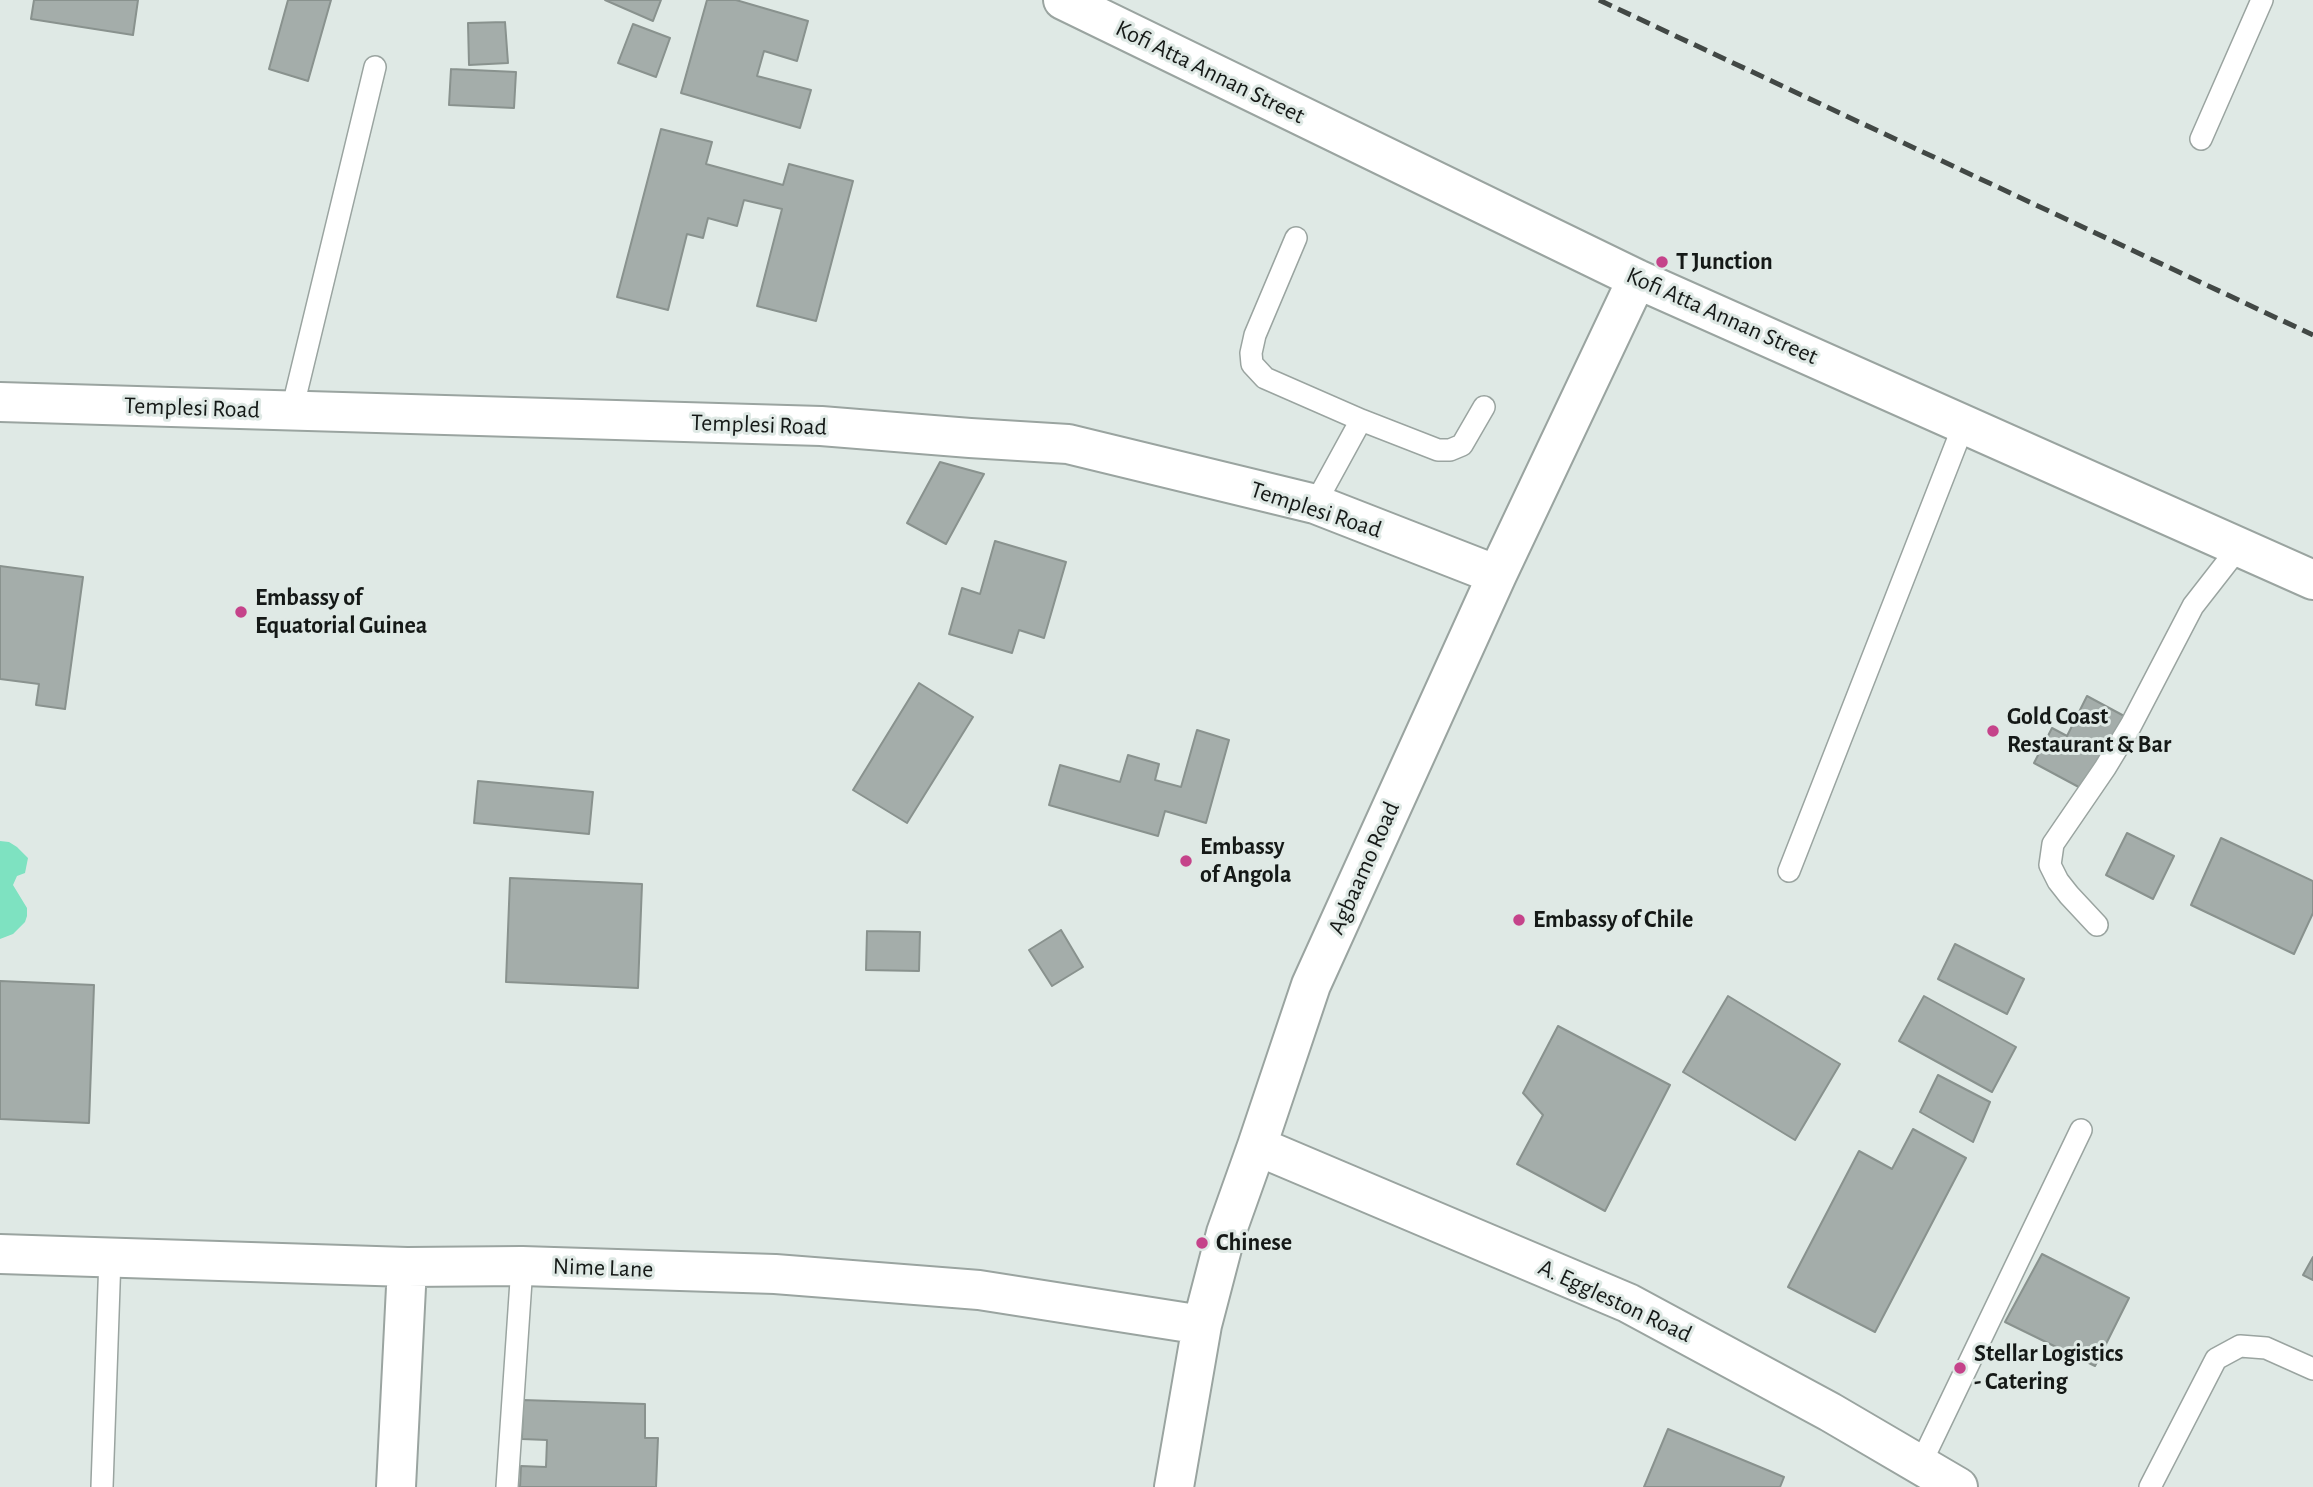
<!DOCTYPE html>
<html>
<head>
<meta charset="utf-8">
<style>
  body { margin:0 }
  canvas { display:block; background:#dfe9e5 }
</style>
</head>
<body>
<canvas width="2313" height="1487"></canvas>
<script>
const c = document.querySelector('canvas').getContext('2d');
c.lineJoin = 'round';
function paint(path, color) { c.fillStyle = color; c.fill(path, 'evenodd'); }
const shape = rows => new Path2D(rows.map(r => 'M' + r).join(''));
function trace(path, color, width, dash) { c.strokeStyle = color; c.lineWidth = width; c.lineCap = dash ? 'butt' : 'round'; c.setLineDash(dash || []); c.stroke(path); }
function label(font, color, halo, rows, align = 'center') {
  c.font = font + ' "Alegreya Sans",sans-serif'; c.lineWidth = 6; c.setLineDash([]); c.textBaseline = 'middle'; c.strokeStyle = halo; c.fillStyle = color; for (const [text, x, y, turn = 0] of rows) {
    c.save(); c.translate(x, y); c.rotate((+turn || 0) * Math.PI / 180); c.textAlign = isNaN(turn) ? turn : align; if (halo) c.strokeText(text, 0, 0); c.fillText(text, 0, 0); c.restore();
  }
}
paint(shape([
  [0,841,9,842,17,847,28,858,25,873,17,876,13,885,27,908,27,916,25,922,13,934,0,939]
]), '#7ee2c1');
const building = shape([
  [34,0,138,0,133,35,31,19,34,0],
  [288,0,331,0,308,81,269,69,288,0],
  [605,0,661,0,653,21,605,0],
  [707,0,736,0,808,21,797,61,764,51,757,76,811,90,800,128,681,93,707,0],
  [505,22,508,63,469,65,468,23,505,22],
  [633,24,670,38,656,77,618,63,633,24],
  [451,69,516,72,514,108,449,105,451,69],
  [661,129,712,142,706,164,783,185,789,164,853,181,816,321,757,306,782,209,744,200,737,226,708,218,703,238,687,234,668,310,617,297,661,129],
  [940,462,984,474,946,544,907,523,940,462],
  [995,541,1066,562,1044,638,1019,630,1012,653,949,634,962,588,980,594,995,541],
  [0,566,83,577,65,709,36,705,39,684,0,679,0,566],
  [919,683,973,717,907,823,853,790,919,683],
  [2087,696,2126,717,2088,792,2034,763,2052,728,2067,736,2087,696],
  [1197,730,1229,740,1206,823,1165,811,1158,836,1049,805,1060,765,1120,782,1128,755,1159,764,1155,780,1181,787,1197,730],
  [478,781,593,792,589,834,474,823,478,781],
  [2127,833,2174,856,2153,899,2106,875,2127,833],
  [2221,838,2313,881,2313,913,2294,954,2191,905,2221,838],
  [510,878,642,884,638,988,506,982,510,878],
  [1061,930,1083,967,1052,986,1029,950,1061,930],
  [867,931,920,932,919,971,866,970,867,931],
  [1955,944,2024,979,2007,1014,1938,979,1955,944],
  [0,981,94,985,89,1123,0,1119,0,981],
  [1728,996,1840,1064,1795,1140,1683,1072,1728,996],
  [1924,996,2016,1047,1992,1092,1899,1041,1924,996],
  [1558,1026,1670,1085,1605,1211,1517,1164,1543,1115,1523,1093,1558,1026],
  [1938,1075,1990,1102,1973,1142,1920,1112,1938,1075],
  [1913,1129,1966,1158,1875,1332,1788,1287,1859,1151,1892,1169,1913,1129],
  [2042,1254,2129,1298,2095,1366,2005,1322,2042,1254],
  [2313,1257,2313,1280,2303,1275,2313,1257],
  [523,1400,645,1404,645,1438,658,1438,656,1487,520,1487,521,1466,546,1467,547,1440,522,1439,523,1400],
  [1668,1429,1784,1477,1780,1487,1644,1487,1668,1429]
]);
paint(building, '#a4adaa');
trace(building, '#89928e', 2);
const lane = shape([
  [2201,139,2262,0],
  [1296,238,1255,335,1251,353,1252,364,1265,378,1361,420],
  [292,410,375,67],
  [1315,504,1361,420,1438,450,1450,450,1462,445,1484,407],
  [1789,871,1964,424],
  [2097,925,2069,895,2058,881,2050,865,2053,844,2105,768,2131,725,2193,606,2239,547],
  [1920,1465,2081,1130],
  [102,1487,110,1257],
  [507,1487,522,1266],
  [2150,1487,2216,1359,2240,1346,2266,1348,2313,1369]
]);
const street = shape([
  [1063,0,1637,279,2313,580],
  [0,402,821,426,970,438,1068,444,1315,504,1497,575],
  [1257,1146,1628,1303,1830,1412,1958,1487],
  [0,1254,407,1267,522,1266,775,1274,979,1290,1202,1325],
  [396,1487,407,1267],
  [1174,1487,1202,1325,1226,1233,1257,1146,1311,985,1497,575,1637,279]
]);
trace(lane, '#9aa4a0', 24);
trace(street, '#9aa4a0', 42);
trace(lane, '#fff', 21);
trace(street, '#fff', 38);
trace(shape([
  [1599,0,2313,335]
]), '#424845', 5, [14, 7]);
for (const [x, y, r, color] of [
  [1662,262,7,"#c5438a"],
  [241,612,7,"#c5438a"],
  [1993,731,7,"#c5438a"],
  [1186,861,7,"#c5438a"],
  [1519,920,7,"#c5438a"],
  [1202,1243,7,"#c5438a"],
  [1960,1368,7,"#c5438a"]
]) { const dot = new Path2D(); dot.arc(x, y, r, 0, 2 * Math.PI); c.fillStyle = color; c.fill(dot); trace(dot, '#dfe9e5', 2.5); }
label('24px', '#151917', '#dfe9e5', [
  ["Kofi Atta Annan Street",1210,72,26],
  ["Kofi Atta Annan Street",1722,316,24],
  ["Templesi Road",192,408,2],
  ["Templesi Road",759,425,2],
  ["Templesi Road",1316,510,18],
  ["Agbaamo Road",1364,868,-66],
  ["Nime Lane",603,1268,2],
  ["A. Eggleston Road",1615,1301,25]
]);
label('bold 24px', '#151917', '#dfe9e5', [
  ["T Junction",1676,262],
  ["Embassy of",255,598],
  ["Equatorial Guinea",255,626],
  ["Gold Coast",2007,717],
  ["Restaurant & Bar",2007,745],
  ["Embassy",1200,847],
  ["of Angola",1200,875],
  ["Embassy of Chile",1533,920],
  ["Chinese",1216,1243],
  ["Stellar Logistics",1974,1354],
  ["- Catering",1974,1382]
], 'left');
</script>
</body>
</html>
